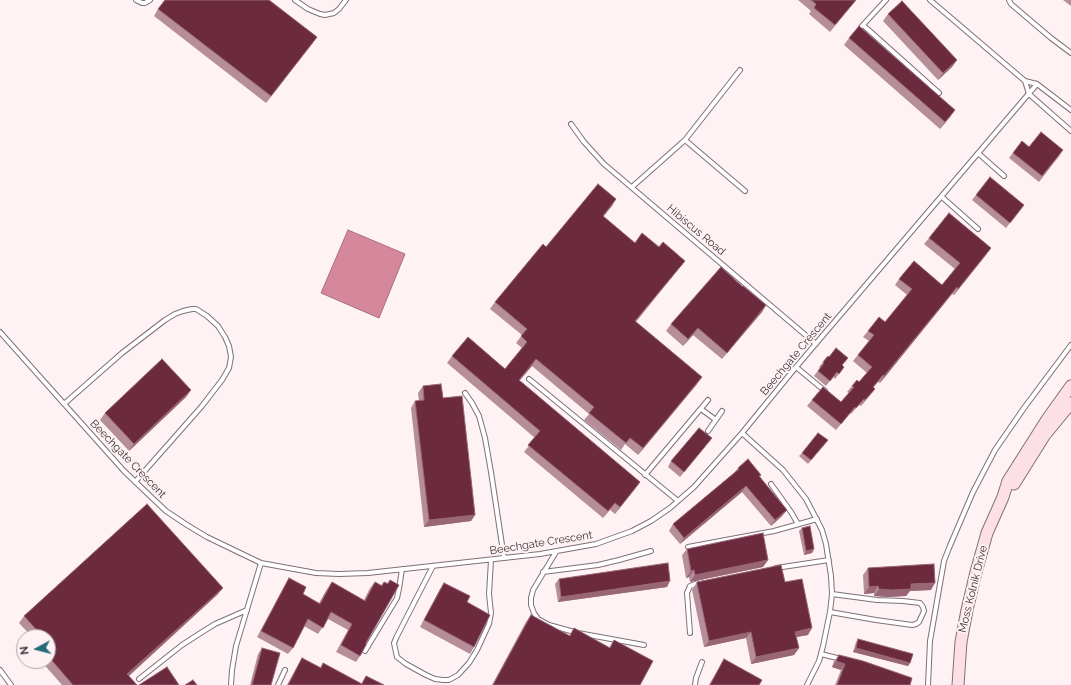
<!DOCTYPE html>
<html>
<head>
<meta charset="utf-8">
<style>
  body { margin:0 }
  #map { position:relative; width:1071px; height:685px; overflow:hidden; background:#fff2f4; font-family:Raleway,sans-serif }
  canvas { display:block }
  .north { position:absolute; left:16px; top:629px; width:40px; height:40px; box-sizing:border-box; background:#fff2f4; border:1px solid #b1a6a8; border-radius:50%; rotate:263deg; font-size:11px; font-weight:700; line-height:16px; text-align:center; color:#3b3436 }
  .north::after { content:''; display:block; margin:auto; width:14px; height:18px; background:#246b79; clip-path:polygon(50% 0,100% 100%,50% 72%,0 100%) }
</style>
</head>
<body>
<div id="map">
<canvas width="1071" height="685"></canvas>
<div class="north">N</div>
</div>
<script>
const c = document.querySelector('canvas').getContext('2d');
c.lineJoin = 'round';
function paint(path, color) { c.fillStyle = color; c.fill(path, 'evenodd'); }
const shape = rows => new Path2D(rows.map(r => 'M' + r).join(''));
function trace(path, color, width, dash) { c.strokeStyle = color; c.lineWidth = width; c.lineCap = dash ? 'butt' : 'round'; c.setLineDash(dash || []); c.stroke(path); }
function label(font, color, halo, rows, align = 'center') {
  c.font = font + ' Raleway,sans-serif'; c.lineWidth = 4; c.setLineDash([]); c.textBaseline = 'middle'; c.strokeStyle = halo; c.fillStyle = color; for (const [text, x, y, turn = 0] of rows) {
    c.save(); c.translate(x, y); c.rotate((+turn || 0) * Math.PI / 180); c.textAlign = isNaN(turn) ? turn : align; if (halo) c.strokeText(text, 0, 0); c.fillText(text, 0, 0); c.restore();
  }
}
const water = shape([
  [348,230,405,254,379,318,321,293,348,230]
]);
paint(water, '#d5889b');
trace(water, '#a76f7d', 1);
const service = shape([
  [136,0,142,3,145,3,150,0],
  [295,0,308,9,320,14,325,15,334,13,339,9,346,0],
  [930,0,1025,81,1037,84,1071,110],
  [1009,0,1011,4,1051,38,1071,53],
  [863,25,939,93],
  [862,26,886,0],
  [1025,81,1029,94,1071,131],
  [571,124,584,142,604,164,816,344],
  [685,140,745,191],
  [978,153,1004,176],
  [632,187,685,140,740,70],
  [942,197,978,229],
  [0,332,124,471,147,493,166,511,187,525,207,537,261,563,316,573,339,574,368,573,540,554,596,544,632,531,651,521,670,508,694,487,742,433,796,367,1037,84],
  [796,367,825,391],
  [529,379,678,501],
  [465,393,472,403,479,416,485,438,491,472,504,558],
  [64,404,122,353,165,320,175,314,183,311,192,309,196,309,207,316,218,326,225,337,229,346,231,357,229,368,222,380,202,406,135,482],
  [701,409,716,420],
  [708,431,722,411],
  [742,433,783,470,806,499,822,530,826,544,831,576,832,594,830,612,823,646,819,661,807,685],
  [645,475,708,400],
  [771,484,791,512,798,524],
  [688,547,774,531,817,519],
  [556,552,533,590,531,598,531,605,534,613,538,619,549,625,578,633,644,645],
  [433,566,397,636,394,643,395,648,397,657,406,664,426,675,435,679,443,680,449,680,458,675,469,663,477,650,489,624,491,613,489,594,491,560],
  [776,568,829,560],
  [543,572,598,565,619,560,651,551],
  [830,612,876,620,912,625,916,624,919,622,924,611,923,607,920,603,903,601,877,600,832,594],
  [690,633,687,593,690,586,701,582],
  [365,651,397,598,399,589,402,569],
  [821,654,841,659],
  [0,670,11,685],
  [139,679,182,645,199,634,215,624,247,610],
  [231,685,232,670,236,646,261,563],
  [278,685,285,670],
  [695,685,696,678,702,662],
  [928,685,930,641,944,561,949,548,973,492,995,450,1024,408,1071,345]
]);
const secondary = shape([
  [1014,484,1044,436,1071,403],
  [958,685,961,642,967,610,976,572,987,533,1003,497,1008,481,1048,418,1071,386]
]);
trace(service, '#7f7174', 6);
trace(secondary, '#7f7174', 13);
trace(service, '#fff', 4);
trace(secondary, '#fddfe7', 11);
paint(shape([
  [798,0,856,0,830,32,809,14,811,11],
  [1063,0,1071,0,1071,6],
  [158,9,317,37,266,103,154,16],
  [888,14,957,60,952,67,938,80,883,21],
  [849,38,955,110,950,117,940,129,844,45],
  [1022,141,1029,147,1060,155,1039,182,1009,158],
  [976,195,1020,210,1006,228,972,200],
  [612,206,603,216,635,243,659,247,685,261,680,267,636,322,697,384,638,455,625,444,621,450,584,420,589,414,532,366,519,381,640,482,615,514,610,510,603,518,524,452,535,438,447,363,452,356,505,369,522,348,516,343,522,335,490,309,495,302,546,247],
  [929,238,991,248,954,295,952,294,880,383,878,382,873,388,875,389,870,395,861,406,859,405,851,414,850,413,836,430,807,406,812,400,841,402,849,393,847,392,852,386,859,382,867,373,853,361,869,341,863,337,868,331,885,322,907,295,895,285,899,279,942,285,955,269,924,244],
  [743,287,766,305,762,312,722,359,693,335,683,346,666,331,671,324],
  [823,362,842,366,844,367,835,379,833,377,826,386,814,376,820,368,819,367],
  [423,386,443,398,475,515,471,521,424,527,411,408,415,401,419,401,418,393],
  [191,390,186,397,129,451,100,420,105,413],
  [712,438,680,477,668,467,671,461],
  [828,440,808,464,799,456,802,453],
  [738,468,761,475,760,477,782,516,771,526,742,492,680,544,669,531,673,524,734,473],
  [802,528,814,549,812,553,804,555,799,531],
  [687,549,768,560,763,567,690,582,689,577,686,578,682,555],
  [868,568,931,590,910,591,906,596,888,597,874,596,874,593,864,594,863,575],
  [289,578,303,594,319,603,327,589,332,582,364,600,370,588,375,582,381,585,384,582,387,583,390,580,366,643,360,656,356,662,336,652,348,630,328,619,318,634,304,626,293,648,288,654,257,637,285,585],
  [559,579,667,587,558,602,555,584],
  [697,582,785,582,808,635,796,637,799,648,794,655,751,664,746,638,704,647,692,590],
  [444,583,467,602,474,647,470,654,420,627,440,589],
  [218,594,129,676,137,685,62,685,41,661,48,661,48,637,32,637,19,623,24,616],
  [531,615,569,636,574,628,609,648,614,640,640,685,492,685,526,622],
  [858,639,910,663,908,666,853,652,856,642],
  [262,648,271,685,250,685,258,654],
  [839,655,910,685,835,685,841,670,832,667,834,661],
  [302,658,320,668,323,663,361,684,366,676,384,685,287,685,298,665],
  [724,659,759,685,709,685,720,666]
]), '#b68e9a');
paint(shape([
  [317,37,312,44,266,103,271,96],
  [957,60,952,67,938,80,943,73],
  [955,110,950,117,940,129,945,122],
  [616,199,612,206,598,223,603,216],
  [991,248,986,255,954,295,958,289],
  [685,261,680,267,630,328,635,321],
  [957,287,952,294,880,383,884,376],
  [766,305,762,312,722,359,727,353],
  [698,328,693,335,683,346,688,339],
  [536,359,532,366,514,387,519,380],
  [702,377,697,384,638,455,643,448],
  [875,389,870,395,861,406,865,400],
  [191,390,186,397,129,451,134,444],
  [640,482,635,489,615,514,620,507],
  [746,486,742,492,680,544,684,538],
  [787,510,782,516,771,526,775,520],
  [475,515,471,521,424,527,429,520],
  [814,549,812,553,804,555,806,551],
  [768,560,763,567,690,582,695,575],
  [694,570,689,577,686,578,691,571],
  [670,581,667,587,558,602,561,597],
  [935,583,931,590,910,591,906,596,888,597,874,596,879,589,911,584],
  [878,586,874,593,864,594,869,587],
  [223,588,218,594,123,681,127,674],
  [812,628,808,635,791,638,795,632],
  [751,632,746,638,704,647,709,641],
  [799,648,794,655,751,664,756,657],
  [856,648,910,663,908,666,853,652],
  [836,661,845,664,841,670,832,667]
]), '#986675');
const building = shape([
  [165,0,269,0,317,37,271,96,158,9,165,0],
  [811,0,856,0,835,25,814,8,816,4,811,0],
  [902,1,957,60,943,73,888,14,902,1],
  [859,26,955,110,945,122,849,38,859,26],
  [1041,132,1063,150,1042,176,1013,153,1022,141,1029,147,1041,132],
  [990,177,1024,205,1010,223,976,195,990,177],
  [598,184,616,199,603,216,635,243,642,233,659,247,663,242,685,261,635,321,702,377,643,448,630,438,626,443,589,413,594,407,536,359,519,380,640,482,620,507,615,503,608,511,528,445,540,431,452,356,468,337,505,369,527,342,521,336,527,329,495,302,543,244,546,247,598,184],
  [949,213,991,248,958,289,957,287,884,376,883,375,873,387,875,389,865,400,864,399,856,408,855,407,841,424,812,400,823,387,841,402,854,387,852,386,857,380,859,382,872,367,858,355,874,335,868,331,879,317,885,322,912,289,899,279,914,261,942,285,960,263,929,238,949,213],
  [721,267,743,287,743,286,766,305,727,353,698,328,688,339,671,324,721,267],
  [836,348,848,358,842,365,844,367,839,374,837,372,830,381,818,371,824,363,823,362,828,356,829,357,836,348],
  [162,359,191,390,134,444,105,413,162,359],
  [441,384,443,398,462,396,475,515,429,520,415,401,424,400,423,386,441,384],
  [699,428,712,438,684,472,671,461,699,428],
  [818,433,828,440,811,460,802,453,818,433],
  [748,459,761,475,759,476,787,510,775,520,746,486,684,538,673,524,739,469,738,468,748,459],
  [147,504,223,588,127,674,137,685,73,685,48,656,48,637,43,637,24,616,147,504],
  [810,526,814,549,806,551,802,528,810,526],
  [763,533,768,560,695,575,694,570,691,571,687,549,763,533],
  [668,563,670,581,561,597,559,579,668,563],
  [934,564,935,583,911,584,911,589,892,590,879,589,878,586,869,587,868,568,934,564],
  [781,565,785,582,802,579,812,628,795,632,799,648,756,657,751,632,709,641,697,584,697,582,781,565],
  [289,578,306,587,303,594,320,604,332,582,365,601,375,582,382,586,384,582,388,584,390,580,399,585,366,643,366,645,360,656,341,645,352,624,331,612,323,628,308,619,293,648,261,631,289,578],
  [444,583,470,596,467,602,490,615,474,647,424,620,444,583],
  [531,615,570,636,574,628,610,648,614,640,653,661,640,685,493,685,531,615],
  [858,639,913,654,910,663,856,648,858,639],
  [262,648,280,653,271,685,252,685,262,648],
  [839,655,863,661,912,678,910,685,837,685,845,664,836,661,839,655],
  [302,658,321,668,323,663,362,684,366,676,384,685,288,685,302,658],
  [724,659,762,680,759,685,710,685,724,659],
  [167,667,179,685,139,685,167,667],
  [193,680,197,685,185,685,193,680]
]);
paint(building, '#6c2a3f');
trace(building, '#986675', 1);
label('11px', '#3b3436', '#fff2f4', [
  ["Hibiscus Road",696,230,40],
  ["Beechgate Crescent",796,354,-50],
  ["Beechgate Crescent",128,459,46],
  ["Beechgate Crescent",541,543,-9],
  ["Moss Kolnik Drive",973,589,-76]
]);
</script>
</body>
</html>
